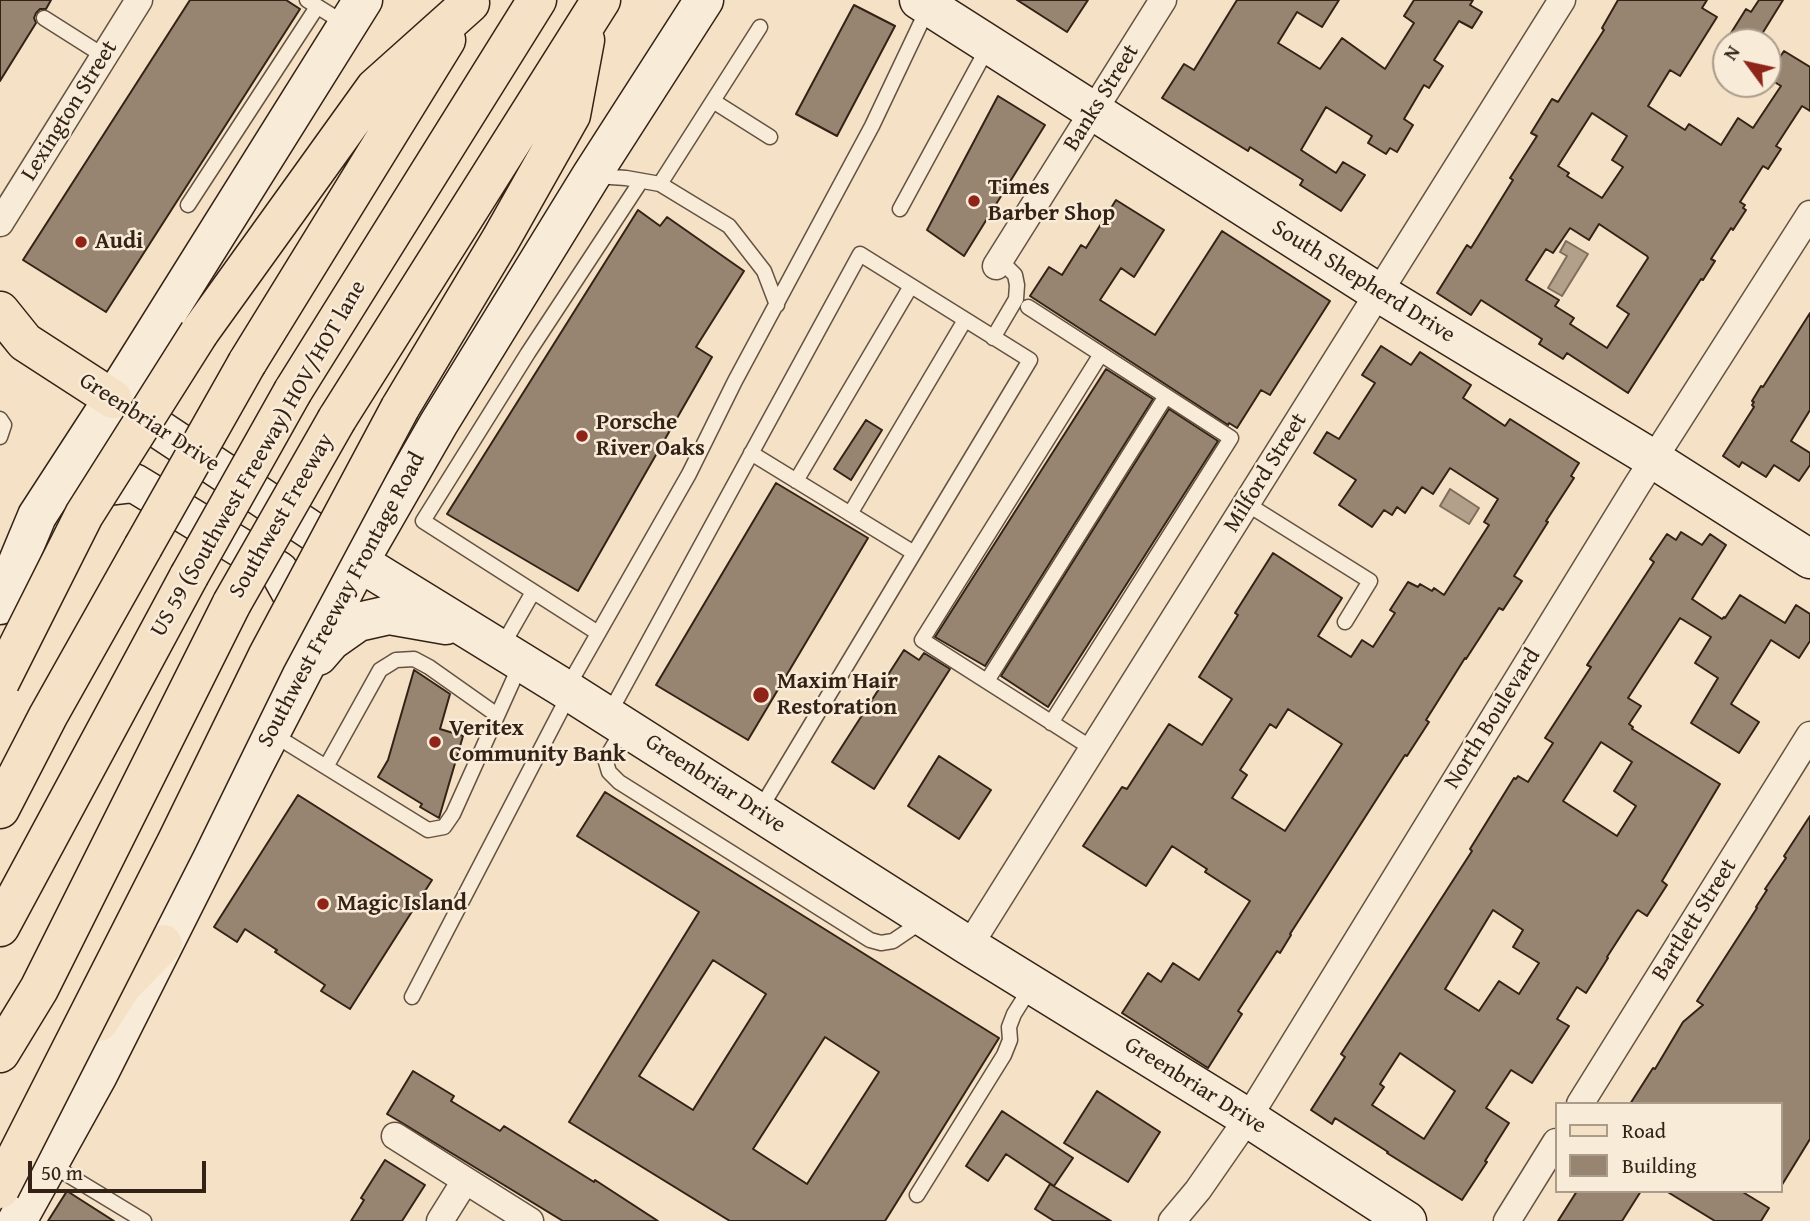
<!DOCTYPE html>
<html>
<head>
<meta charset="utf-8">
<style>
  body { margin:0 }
  #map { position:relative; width:1810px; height:1221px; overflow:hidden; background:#f5e1c5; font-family:"Gentium Book Plus",serif }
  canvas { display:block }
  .legend { position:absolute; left:1555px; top:1102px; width:228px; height:91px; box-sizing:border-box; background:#f8ecd9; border:2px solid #aa9b8b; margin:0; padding:9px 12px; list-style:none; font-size:21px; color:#342216 }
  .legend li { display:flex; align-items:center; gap:14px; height:35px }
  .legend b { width:35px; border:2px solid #aa9b8b }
  .north { position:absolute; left:1712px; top:28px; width:70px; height:70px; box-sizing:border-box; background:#f8ecd9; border:2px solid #aa9b8b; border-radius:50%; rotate:303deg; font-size:19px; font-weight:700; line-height:28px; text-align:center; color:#342216 }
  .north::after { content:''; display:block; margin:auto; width:24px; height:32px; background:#8f2418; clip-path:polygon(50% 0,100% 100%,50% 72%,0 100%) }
  .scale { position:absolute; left:28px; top:1161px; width:178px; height:32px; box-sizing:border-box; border:4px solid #342216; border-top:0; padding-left:9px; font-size:21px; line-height:24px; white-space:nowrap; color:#342216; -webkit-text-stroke:5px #f8ecd9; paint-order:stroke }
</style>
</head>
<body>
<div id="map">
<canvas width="1810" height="1221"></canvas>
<ul class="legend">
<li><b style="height:9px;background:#f5e1c5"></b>Road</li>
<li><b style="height:19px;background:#988571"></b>Building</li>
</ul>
<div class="north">N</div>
<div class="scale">50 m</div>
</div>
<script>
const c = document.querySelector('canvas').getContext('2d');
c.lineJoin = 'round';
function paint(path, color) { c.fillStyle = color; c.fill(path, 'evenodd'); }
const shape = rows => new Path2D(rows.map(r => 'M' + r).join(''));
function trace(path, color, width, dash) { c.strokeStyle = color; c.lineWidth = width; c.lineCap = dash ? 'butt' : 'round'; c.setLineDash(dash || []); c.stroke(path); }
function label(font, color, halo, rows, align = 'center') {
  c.font = font + ' "Gentium Book Plus",serif'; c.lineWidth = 5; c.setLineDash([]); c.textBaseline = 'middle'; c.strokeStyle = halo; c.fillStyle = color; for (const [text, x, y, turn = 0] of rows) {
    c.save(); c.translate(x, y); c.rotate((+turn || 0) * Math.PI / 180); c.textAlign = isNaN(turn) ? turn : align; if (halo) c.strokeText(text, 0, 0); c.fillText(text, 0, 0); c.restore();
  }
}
const water = shape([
  [1566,241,1588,254,1562,296,1548,288,1567,256,1560,252,1566,241],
  [1450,489,1479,508,1469,524,1440,506,1450,489]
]);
paint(water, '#b3a08a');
trace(water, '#806e5c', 2);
const building = shape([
  [0,0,51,0,46,9,40,9,36,13,34,18,36,23,0,81,0,0],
  [190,0,286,0,300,9,106,312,23,260,190,0],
  [1017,0,1088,0,1067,32,1017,0],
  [1237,0,1339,0,1322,27,1297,12,1278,43,1320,69,1342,38,1385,69,1414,23,1404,16,1414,0,1473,0,1470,5,1482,12,1472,28,1459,21,1434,60,1443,66,1429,88,1424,85,1404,119,1413,125,1397,152,1390,148,1386,154,1368,143,1372,136,1326,107,1301,150,1336,173,1343,162,1365,175,1341,211,1300,185,1303,180,1250,147,1248,151,1162,98,1184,64,1194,70,1237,0],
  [1618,0,1707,0,1702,8,1717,17,1680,76,1670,70,1648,106,1685,130,1689,124,1721,145,1738,118,1753,128,1781,86,1768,78,1768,75,1784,51,1810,67,1810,111,1802,106,1776,146,1781,149,1768,169,1763,166,1740,202,1745,205,1743,208,1746,210,1733,230,1731,228,1711,259,1715,261,1703,280,1701,279,1628,393,1567,353,1563,359,1539,344,1542,339,1481,300,1471,315,1437,293,1467,245,1471,248,1513,180,1510,178,1537,136,1531,133,1552,99,1558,102,1604,30,1602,28,1618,0],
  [1592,113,1627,136,1612,160,1623,167,1602,198,1567,176,1569,173,1558,166,1592,113],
  [1599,224,1647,256,1648,258,1617,306,1629,314,1607,348,1570,324,1574,318,1555,306,1559,300,1526,280,1546,249,1553,253,1570,228,1589,240,1599,224],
  [1759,0,1783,0,1757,42,1745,42,1731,33,1746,9,1751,12,1759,0],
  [854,5,895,26,837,136,796,114,854,5],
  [998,96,1045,125,964,256,927,230,998,96],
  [1116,200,1164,230,1134,277,1121,268,1100,300,1155,335,1222,231,1330,301,1270,395,1261,390,1237,428,1229,423,1228,425,1030,296,1049,267,1062,275,1081,245,1086,248,1116,200],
  [638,210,660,226,667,217,744,271,696,347,712,357,578,591,447,514,638,210],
  [1810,313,1810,410,1791,441,1810,453,1810,465,1799,481,1774,465,1766,477,1742,462,1739,467,1723,456,1754,407,1752,405,1754,402,1752,401,1761,386,1763,387,1810,313],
  [1381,346,1411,365,1420,352,1471,385,1463,398,1505,426,1510,419,1579,463,1571,476,1574,478,1546,521,1548,522,1514,576,1522,581,1503,610,1499,608,1466,659,1465,658,1426,720,1429,722,1407,756,1405,755,1290,934,1291,935,1280,953,1277,951,1238,1011,1242,1014,1208,1068,1122,1013,1148,973,1161,982,1173,963,1199,980,1250,901,1205,872,1207,869,1172,846,1146,886,1083,846,1122,787,1127,789,1169,724,1202,745,1232,699,1199,677,1238,615,1235,613,1273,553,1342,598,1318,636,1351,657,1362,640,1373,647,1395,613,1390,610,1408,582,1418,587,1420,584,1432,591,1434,588,1444,595,1489,525,1484,522,1498,499,1450,468,1433,494,1422,487,1405,513,1397,507,1392,515,1384,510,1372,527,1339,505,1356,480,1314,453,1327,432,1339,439,1375,383,1362,375,1381,346],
  [1288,709,1342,744,1285,831,1232,798,1247,775,1240,770,1270,724,1276,728,1288,709],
  [1106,369,1153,399,985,666,935,637,1106,369],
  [1169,409,1218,441,1048,707,1001,676,1169,409],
  [866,420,882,430,851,480,834,469,866,420],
  [776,483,868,538,748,740,656,685,776,483],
  [1681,532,1702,545,1710,534,1726,545,1692,599,1722,619,1724,617,1725,618,1740,595,1785,623,1796,605,1810,614,1810,641,1799,658,1771,640,1731,704,1759,722,1739,753,1691,723,1718,678,1695,663,1711,637,1680,618,1628,698,1641,706,1629,724,1633,727,1632,729,1720,784,1662,881,1667,885,1647,916,1638,910,1636,912,1607,957,1608,958,1586,993,1577,987,1557,1019,1569,1026,1532,1083,1511,1070,1486,1108,1509,1123,1485,1161,1487,1162,1462,1200,1387,1153,1388,1152,1335,1118,1332,1124,1311,1110,1345,1057,1341,1054,1472,851,1470,849,1514,778,1516,779,1518,776,1528,782,1553,743,1545,738,1591,667,1587,665,1654,562,1650,559,1667,534,1676,540,1681,532],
  [1601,742,1632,762,1614,791,1636,806,1617,836,1563,801,1601,742],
  [1493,910,1523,930,1513,947,1539,963,1519,994,1499,981,1479,1011,1445,989,1493,910],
  [1400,1053,1455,1091,1424,1139,1372,1105,1384,1087,1380,1084,1400,1053],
  [904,650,919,660,924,653,950,669,874,789,832,762,904,650],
  [414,670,450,694,440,729,463,736,439,818,420,807,422,804,378,777,388,760,414,670],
  [939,756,991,790,959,839,908,806,939,756],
  [605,792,999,1038,885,1221,730,1221,569,1122,699,912,577,836,605,792],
  [713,960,766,994,693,1110,639,1076,713,960],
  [825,1037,879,1072,807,1184,753,1149,825,1037],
  [298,795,432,880,350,1009,321,991,325,985,275,952,277,950,245,929,237,942,214,927,298,795],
  [1810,816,1810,1139,1780,1188,1780,1104,1630,1104,1653,1068,1655,1069,1683,1022,1703,1005,1697,1001,1757,908,1756,907,1767,890,1765,889,1786,858,1784,856,1810,816],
  [413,1071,454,1096,451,1101,500,1131,504,1126,594,1182,595,1180,658,1221,563,1221,399,1121,387,1114,413,1071],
  [1097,1091,1160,1132,1128,1182,1064,1143,1097,1091],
  [1002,1111,1073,1158,1054,1186,1006,1154,988,1181,966,1166,1002,1111],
  [385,1160,425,1185,402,1221,351,1221,364,1200,361,1198,385,1160],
  [1050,1184,1111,1221,1054,1221,1035,1209,1050,1184],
  [67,1191,114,1221,48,1221,67,1191],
  [1577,1191,1641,1191,1622,1221,1558,1221,1577,1191],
  [1666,1191,1741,1191,1769,1208,1761,1221,1715,1221,1666,1191]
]);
paint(building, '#988571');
trace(building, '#342216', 2);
const service = shape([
  [307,0,347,25],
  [44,18,104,56],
  [713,101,770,137],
  [595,176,626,178,660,184,729,226,764,271,777,305],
  [660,184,760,27],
  [188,205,317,7],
  [900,209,988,47],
  [1028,307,1231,438,1051,723],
  [993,338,1016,299,1017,285,1015,275,1000,260],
  [0,419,4,425,0,437],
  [751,453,914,553],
  [796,481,911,286],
  [1247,504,1370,581,1345,622],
  [850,514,965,320],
  [598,633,423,521,528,353,641,181],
  [501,648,533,592],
  [987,681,1166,396],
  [567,688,689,474,735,381,872,126,928,8],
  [609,714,860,254,1030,360,759,811],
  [624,728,609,753,606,762,609,772,619,782,870,940,881,943,893,941,924,920],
  [271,733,428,830,444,827,453,814,521,663],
  [1093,749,922,640,1101,354],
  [326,767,380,670,396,660,414,659,429,667,497,715],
  [412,997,570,693],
  [50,1164,144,1221],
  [917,1195,1004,1055,1010,1040,1009,1027,1014,1014,1031,987]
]);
const minor = shape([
  [0,223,139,0],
  [996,266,1163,0],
  [969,946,1562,0],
  [1580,1104,1810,735],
  [395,1136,530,1221],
  [440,1221,465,1181],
  [1172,1221,1198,1190,1248,1118,1637,485,1810,214],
  [1507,1221,1556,1142]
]);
const secondary = shape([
  [919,0,1379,293,1653,459,1810,559],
  [118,402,359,562,570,692,969,946,1248,1118,1407,1221],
  [77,496,83,489,134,483,279,571,305,618,304,628],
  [0,605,37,516,124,382,363,0],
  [318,656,331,641,358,622,389,615,446,625],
  [17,1221,98,1075,254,765,359,562,439,423,591,176,704,0]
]);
const primary = shape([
  [0,311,25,342,113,399]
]);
const motorway = shape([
  [199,333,375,88,470,3],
  [247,363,446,40],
  [293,391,537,0],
  [400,408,501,239,571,115,585,40],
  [337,419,601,0],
  [0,809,48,716,143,547],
  [0,927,189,576],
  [99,1022,123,985,163,944],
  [0,1053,39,989,232,603]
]);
trace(service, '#645242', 17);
trace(minor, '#645242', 29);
trace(secondary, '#342216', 41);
trace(primary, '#342216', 41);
trace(motorway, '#342216', 41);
trace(service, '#f8ecd9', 14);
trace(minor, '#f8ecd9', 26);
trace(secondary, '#f8ecd9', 38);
trace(primary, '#f5e1c5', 38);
trace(motorway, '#f5e1c5', 38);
const motorwayBridge = shape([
  [143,547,247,363],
  [189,576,293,391],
  [232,603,337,419],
  [0,682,84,515,199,333],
  [0,1189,177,841,267,657,400,408]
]);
trace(motorwayBridge, '#342216', 41, []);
trace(motorwayBridge, '#f5e1c5', 38);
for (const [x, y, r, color] of [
  [974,201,7,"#8f2418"],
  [81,242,7,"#8f2418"],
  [582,436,7,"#8f2418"],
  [761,695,9,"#8f2418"],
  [435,742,7,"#8f2418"],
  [323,904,7,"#8f2418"]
]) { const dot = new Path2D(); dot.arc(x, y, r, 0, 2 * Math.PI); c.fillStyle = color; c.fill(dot); trace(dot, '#f8ecd9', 2.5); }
label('23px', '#342216', '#f8ecd9', [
  ["Banks Street",1102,98,-58],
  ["Lexington Street",70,111,-58],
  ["South Shepherd Drive",1363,282,32],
  ["Greenbriar Drive",149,423,33],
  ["US 59 (Southwest Freeway) HOV/HOT lane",259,459,-60],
  ["Milford Street",1266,473,-58],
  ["Southwest Freeway",282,516,-60],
  ["Southwest Freeway Frontage Road",342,600,-62],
  ["North Boulevard",1493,719,-58],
  ["Greenbriar Drive",715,784,33],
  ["Bartlett Street",1695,920,-58],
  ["Greenbriar Drive",1195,1086,32]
]);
label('bold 23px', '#342216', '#f8ecd9', [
  ["Times",988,188],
  ["Barber Shop",988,214],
  ["Audi",95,242],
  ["Porsche",596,423],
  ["River Oaks",596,449],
  ["Maxim Hair",777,682],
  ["Restoration",777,708],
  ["Veritex",449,729],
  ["Community Bank",449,755],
  ["Magic Island",337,904]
], 'left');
</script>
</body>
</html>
